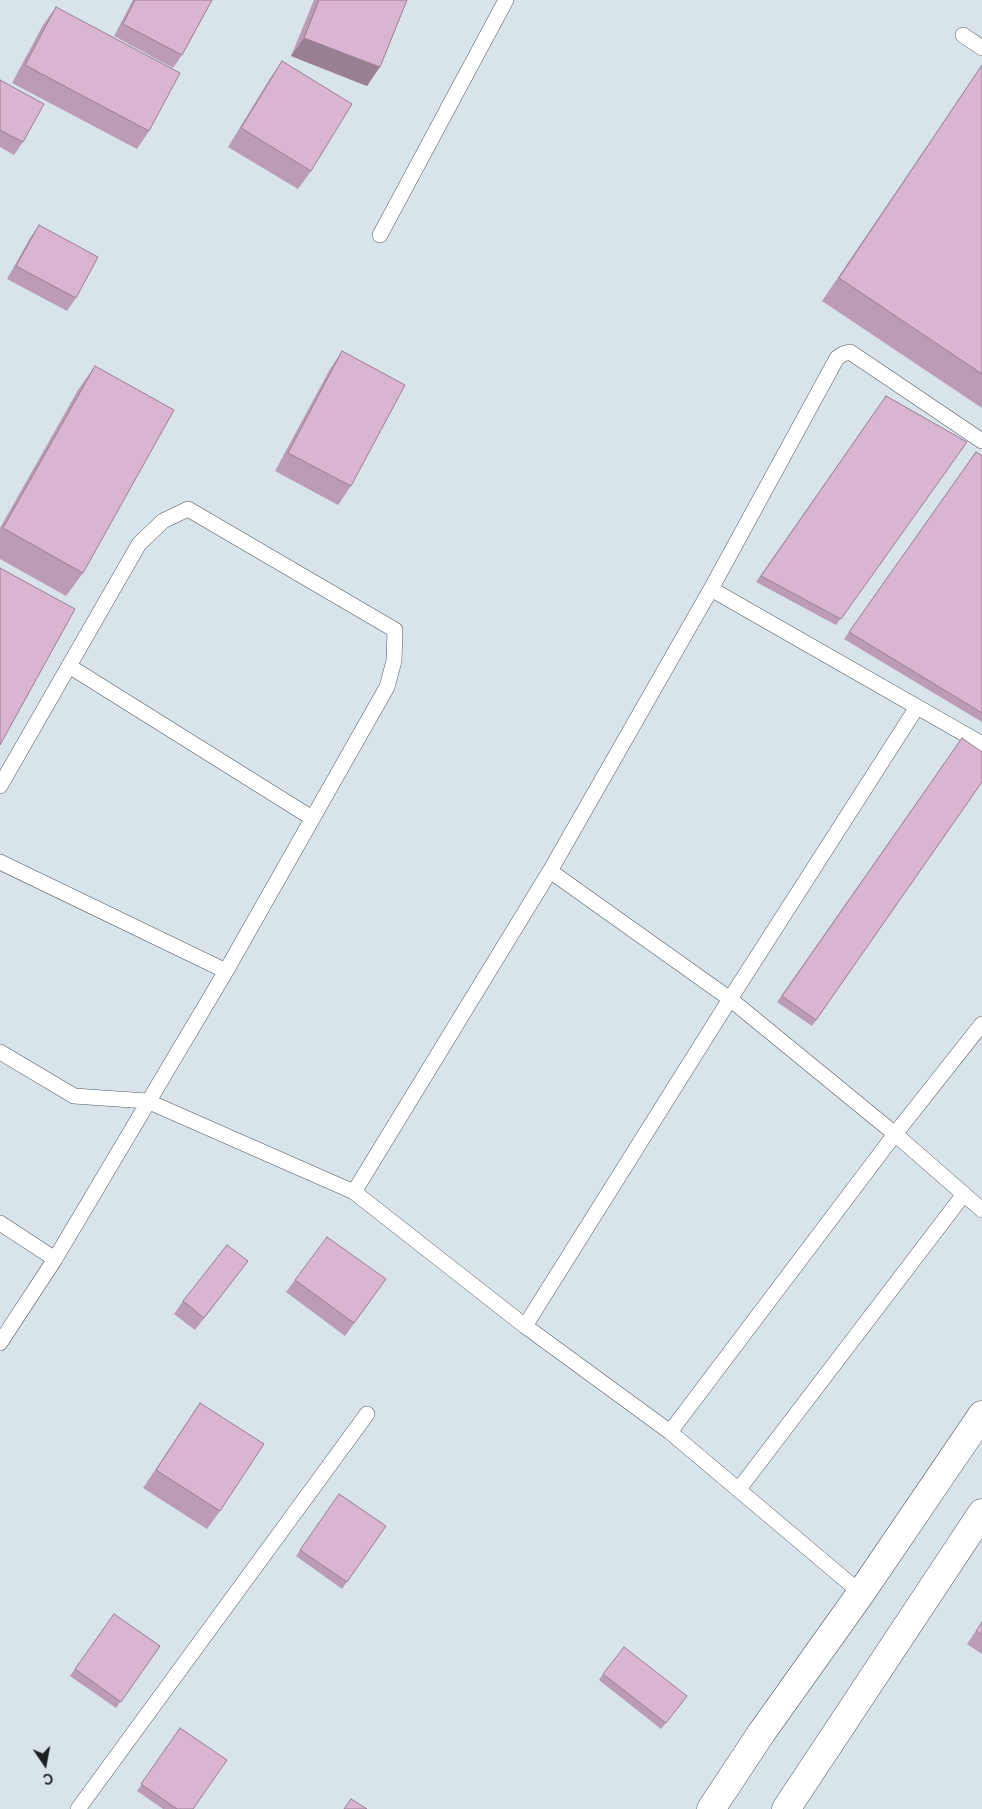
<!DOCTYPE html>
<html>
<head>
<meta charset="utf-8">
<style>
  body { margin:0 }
  #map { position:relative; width:982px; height:1809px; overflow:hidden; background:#d9e3ea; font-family:Raleway,sans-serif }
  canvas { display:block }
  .north { position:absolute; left:20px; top:1739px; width:50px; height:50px; -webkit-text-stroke:4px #d9e3ea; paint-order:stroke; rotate:168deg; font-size:14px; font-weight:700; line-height:20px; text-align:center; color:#1c2023 }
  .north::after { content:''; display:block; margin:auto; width:18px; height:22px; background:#1c2023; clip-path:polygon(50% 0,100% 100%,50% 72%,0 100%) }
</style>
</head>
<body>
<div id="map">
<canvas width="982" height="1809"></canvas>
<div class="north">С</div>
</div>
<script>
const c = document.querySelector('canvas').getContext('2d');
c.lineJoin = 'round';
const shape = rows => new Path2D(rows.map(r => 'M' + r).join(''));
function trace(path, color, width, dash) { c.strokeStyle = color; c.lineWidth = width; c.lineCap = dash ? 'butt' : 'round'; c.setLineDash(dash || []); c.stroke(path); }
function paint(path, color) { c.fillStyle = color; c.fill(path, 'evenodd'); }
const service = shape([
  [963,35,982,48],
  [380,235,506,0],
  [711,589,982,744],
  [69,666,312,818],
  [0,786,139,544,163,521,188,509,395,630,394,661,387,687,226,971,55,1259,0,1343],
  [0,862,226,971],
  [550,871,711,589,837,358,843,354,850,352,982,441],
  [0,1052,74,1096,147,1101,354,1192,525,1326,670,1432,861,1593],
  [354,1192,550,871,730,999,895,1134,982,1210],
  [0,1223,55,1259],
  [525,1326,730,999,917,707],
  [670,1432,895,1134,982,1024],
  [739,1489,964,1194],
  [78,1809,367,1414]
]);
const primary = shape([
  [711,1809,762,1732,861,1593,982,1415],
  [786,1809,982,1513]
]);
trace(service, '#515960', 16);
trace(primary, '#515960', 29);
trace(service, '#fff', 15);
trace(primary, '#fff', 28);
paint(shape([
  [133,0,212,0,182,55,173,68,114,36],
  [314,0,407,0,367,86,291,56],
  [56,7,149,131,137,149,12,83,43,25],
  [282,61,311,171,298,189,228,147,269,80],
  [982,65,982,408,822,301],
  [0,80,23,142,14,155,0,147],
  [39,225,76,298,67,311,7,279,30,238],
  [342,351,351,486,338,505,275,471,330,369],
  [95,366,83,573,66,596,0,559,0,528,78,390],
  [886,396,967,442,836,625,756,582],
  [976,452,982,456,982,722,844,639],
  [962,738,982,782,812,1026,777,1002],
  [239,1273,195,1330,174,1314,183,1301],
  [386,1279,345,1336,286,1292,295,1280],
  [200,1403,220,1511,207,1529,143,1488],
  [339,1494,386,1526,342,1589,296,1556],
  [114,1614,160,1646,116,1708,70,1676],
  [982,1622,982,1654,967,1644],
  [603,1674,682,1703,661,1729,599,1680],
  [180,1728,193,1809,163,1809,137,1791]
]), '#bb9cb4');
paint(shape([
  [304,38,380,67,367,86,291,56]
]), '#997f92');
const building = shape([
  [135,0,212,0,182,55,123,24,135,0],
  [319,0,407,0,380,67,304,38,319,0],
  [56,7,180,73,149,131,25,65,56,7],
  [282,61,352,104,311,171,241,128,282,61],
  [982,65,982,374,839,278,982,65],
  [0,80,44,104,23,142,0,130,0,80],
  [39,225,98,257,76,298,16,266,39,225],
  [342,351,405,385,351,486,288,453,342,351],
  [95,366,174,410,83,573,3,528,95,366],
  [886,396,967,442,841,619,761,576,886,396],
  [976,452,982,456,982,713,849,632,976,452],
  [0,568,75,609,0,745,0,568],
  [962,738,982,752,982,782,816,1020,782,996,962,738],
  [327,1237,386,1279,354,1323,295,1280,327,1237],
  [227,1245,248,1261,204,1318,183,1301,227,1245],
  [200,1403,264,1444,220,1511,156,1470,200,1403],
  [339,1494,386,1526,347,1582,300,1550,339,1494],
  [114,1614,160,1646,121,1702,75,1669,114,1614],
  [982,1622,982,1635,976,1631,982,1622],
  [624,1647,687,1696,666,1723,603,1674,624,1647],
  [180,1728,227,1760,193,1809,177,1809,141,1784,180,1728],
  [351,1799,367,1809,344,1809,351,1799]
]);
paint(building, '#dab5d1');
trace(building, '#997f92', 1);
</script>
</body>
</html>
